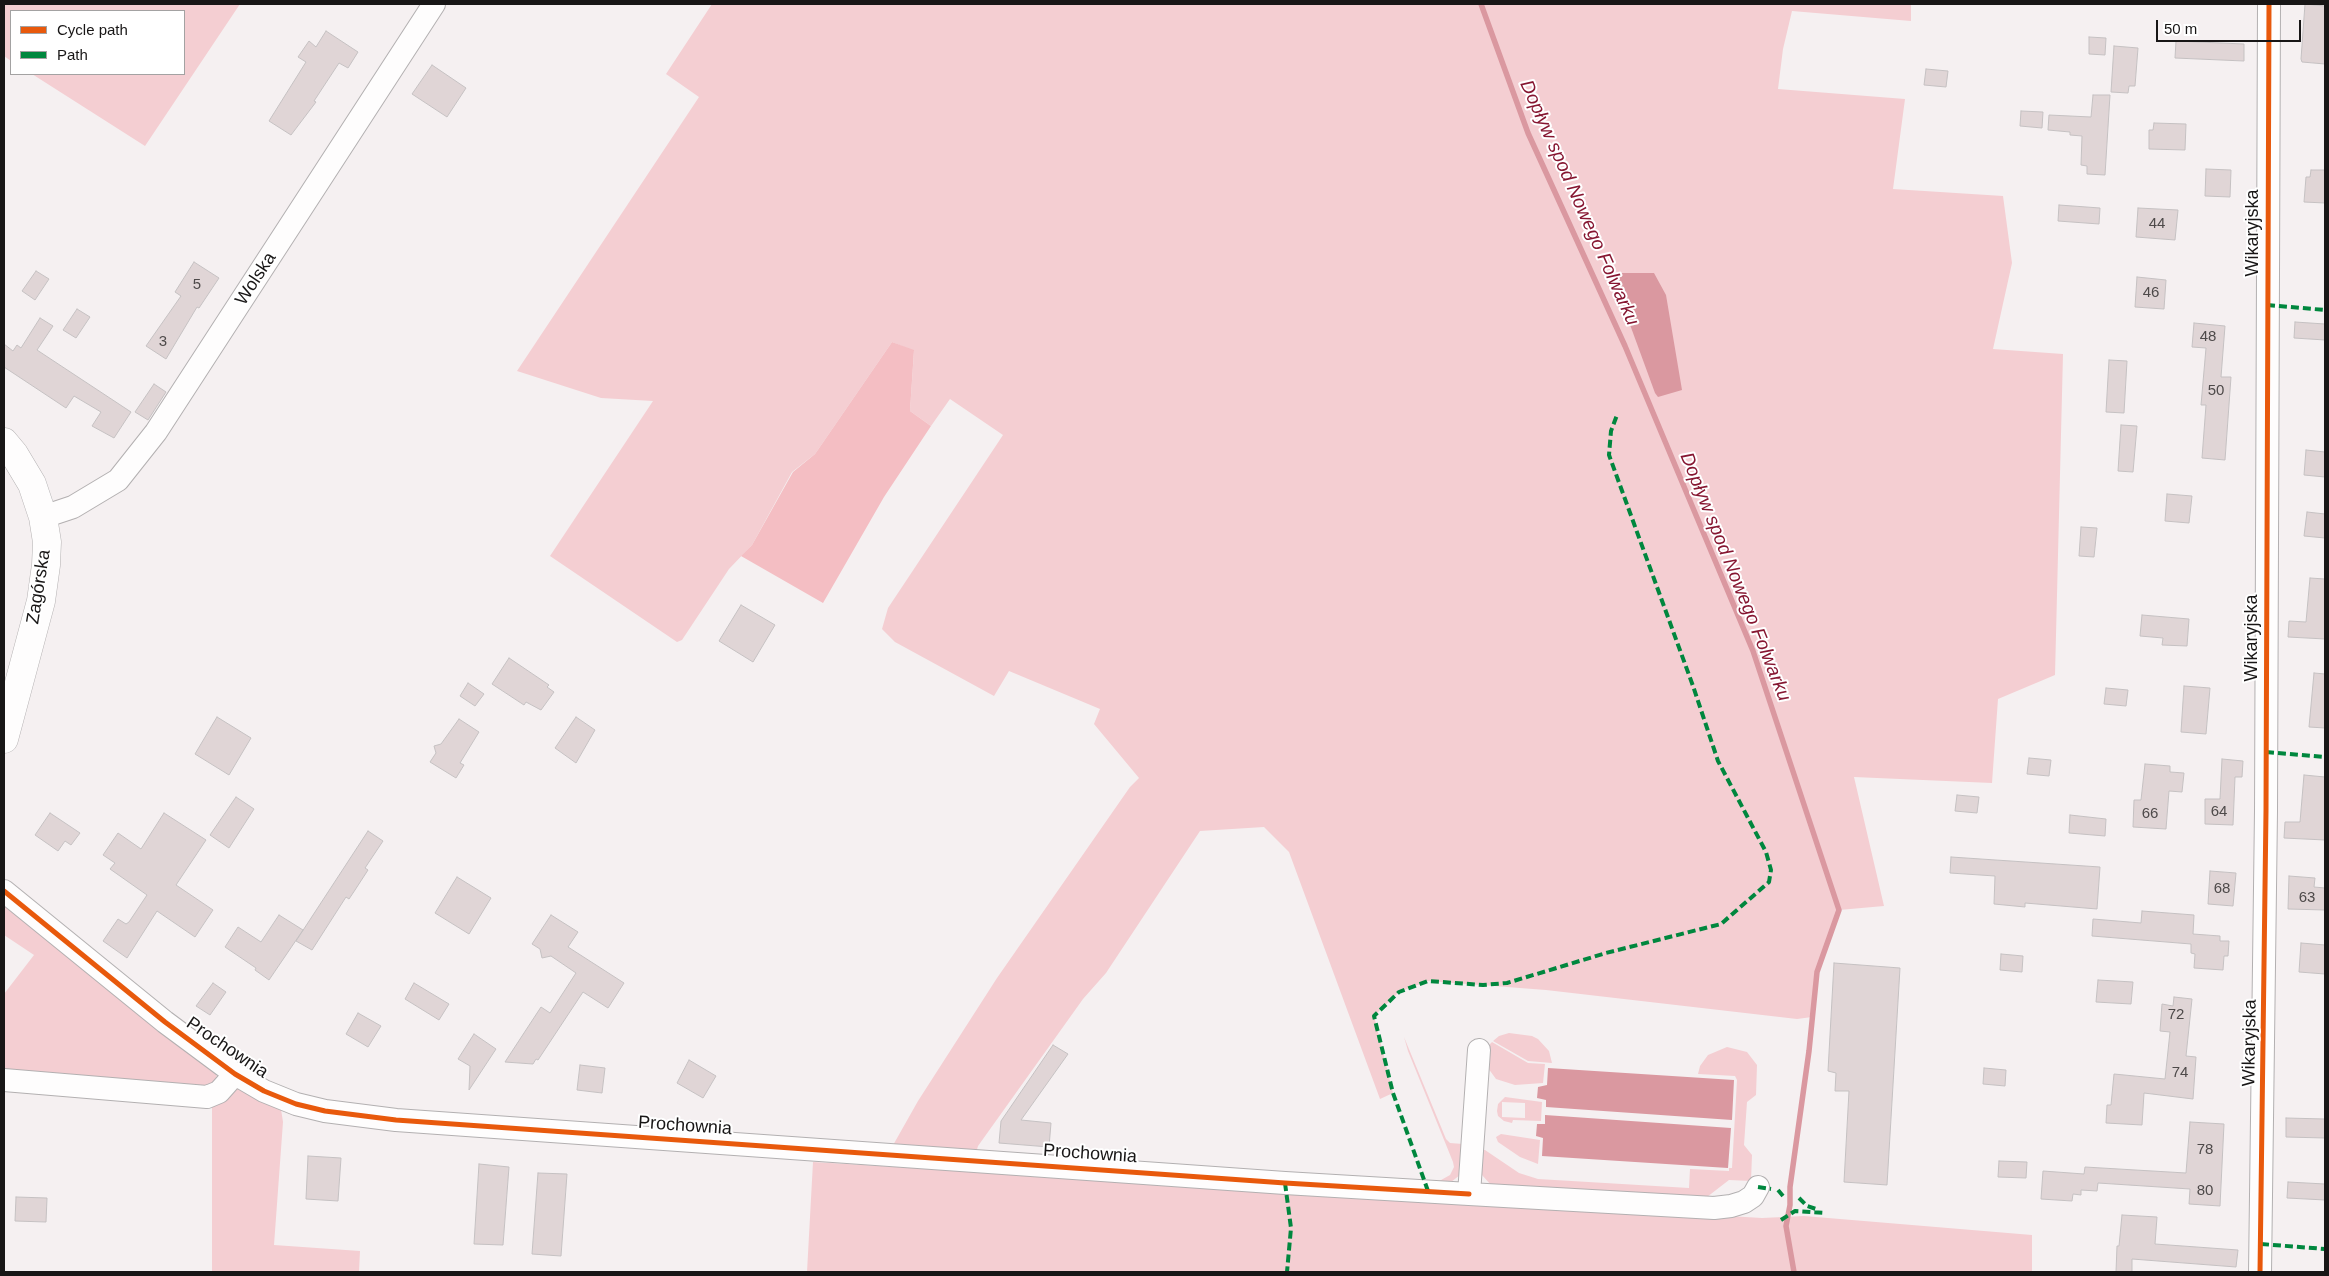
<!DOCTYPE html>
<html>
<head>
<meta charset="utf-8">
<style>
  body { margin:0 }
  #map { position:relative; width:2329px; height:1276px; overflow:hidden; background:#f5f0f1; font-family:Arial,sans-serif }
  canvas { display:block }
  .frame { position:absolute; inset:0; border:5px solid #181616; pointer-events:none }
  .legend { position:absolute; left:10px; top:10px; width:175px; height:65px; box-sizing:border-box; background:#fff; border:1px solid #a3a2a2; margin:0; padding:6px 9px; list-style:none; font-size:15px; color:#181616 }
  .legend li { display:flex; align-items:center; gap:10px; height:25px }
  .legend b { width:25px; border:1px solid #a3a2a2 }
  .scale { position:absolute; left:2156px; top:20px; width:145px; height:22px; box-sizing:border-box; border:2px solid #181616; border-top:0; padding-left:6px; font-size:15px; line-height:18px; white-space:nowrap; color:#181616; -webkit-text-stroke:4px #fff; paint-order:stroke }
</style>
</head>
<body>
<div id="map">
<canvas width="2329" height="1276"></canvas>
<div class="frame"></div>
<ul class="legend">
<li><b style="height:6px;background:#e8590c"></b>Cycle path</li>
<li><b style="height:6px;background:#00873e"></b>Path</li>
</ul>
<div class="scale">50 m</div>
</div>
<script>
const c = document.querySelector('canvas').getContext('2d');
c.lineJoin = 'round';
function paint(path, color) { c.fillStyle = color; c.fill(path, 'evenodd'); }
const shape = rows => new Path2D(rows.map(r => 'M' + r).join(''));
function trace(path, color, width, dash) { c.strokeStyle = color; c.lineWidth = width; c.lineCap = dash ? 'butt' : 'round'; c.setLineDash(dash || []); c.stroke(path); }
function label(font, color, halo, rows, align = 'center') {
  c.font = font + ' Arial,sans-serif'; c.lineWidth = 4; c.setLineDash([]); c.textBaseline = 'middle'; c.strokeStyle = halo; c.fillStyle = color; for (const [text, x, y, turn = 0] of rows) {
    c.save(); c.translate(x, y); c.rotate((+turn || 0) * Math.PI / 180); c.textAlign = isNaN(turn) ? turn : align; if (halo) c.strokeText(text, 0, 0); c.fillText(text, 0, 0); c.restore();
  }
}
paint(shape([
  [4,4,240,4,145,146,32,74,184,74,184,11,11,11,11,61,4,56],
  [712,4,1911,4,1911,21,1792,11,1783,49,1778,89,1905,99,1893,189,2003,196,2012,263,1993,349,2063,354,2055,675,1998,699,1992,783,1854,777,1884,906,1839,910,1817,972,1812,1017,1797,1019,1546,990,1428,981,1399,992,1374,1016,1393,1093,1380,1099,1289,852,1264,827,1200,831,1106,973,1083,999,978,1146,976,1153,892,1147,918,1101,997,978,1130,787,1139,778,1094,724,1100,709,1009,671,994,696,895,642,882,629,888,608,1003,435,950,399,931,426,910,411,914,351,892,342,815,454,792,472,752,545,729,569,682,640,677,642,550,556,653,401,601,398,517,371,699,97,666,74],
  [4,903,216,1070,217,1080,211,1088,4,1073,4,994,34,955,4,935],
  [1509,1033,1532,1036,1538,1039,1549,1051,1552,1063,1528,1061,1493,1041,1499,1036],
  [1404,1037,1446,1139,1450,1143,1463,1144,1460,1175,1451,1182,1434,1184,1450,1175,1454,1167,1453,1162,1408,1051],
  [1492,1042,1528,1063,1545,1064,1543,1083,1515,1085,1496,1079,1488,1068,1489,1045],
  [1727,1047,1747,1052,1757,1065,1756,1095,1747,1102,1744,1145,1752,1155,1751,1181,1729,1180,1707,1197,1491,1185,1482,1175,1480,1171,1483,1150,1485,1150,1519,1173,1538,1179,1689,1188,1690,1169,1729,1171,1729,1168,1732,1168,1737,1080,1735,1076,1698,1074,1700,1066,1708,1055],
  [233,1088,238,1088,281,1109,283,1122,274,1245,360,1251,359,1272,212,1272,212,1106],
  [1505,1097,1542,1102,1541,1121,1513,1120,1512,1123,1504,1121,1498,1116,1497,1111,1498,1104],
  [1502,1102,1525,1103,1525,1118,1502,1117],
  [1501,1134,1540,1140,1538,1164,1520,1157,1498,1142,1496,1137],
  [813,1162,1762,1218,1804,1216,2032,1235,2032,1272,807,1272]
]), '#f4ced2');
paint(shape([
  [892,342,914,350,910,411,931,426,884,497,823,603,741,556,752,545,793,472,815,454]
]), '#f4bec3');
paint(shape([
  [1617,273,1654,273,1666,295,1682,390,1658,397,1655,393,1614,281],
  [1548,1068,1734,1080,1732,1120,1546,1107,1546,1100,1537,1098,1538,1087,1547,1085],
  [1545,1115,1731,1128,1728,1168,1542,1156,1543,1138,1536,1136,1537,1124,1545,1124]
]), '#da98a0');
trace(shape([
  [1481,4,1528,133,1625,346,1753,651,1839,910,1817,972,1809,1051,1790,1187,1790,1205,1786,1226,1794,1272]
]), '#da98a0', 5.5);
const building = shape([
  [2305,4,2325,6,2325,64,2302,62,2301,59,2305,4],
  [326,31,358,52,348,68,339,63,314,101,316,102,291,135,269,121,306,62,298,57,309,41,316,47,326,31],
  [2089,37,2106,38,2105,55,2089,54,2089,37],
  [2176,41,2244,44,2244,61,2175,58,2176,41],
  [2114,46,2138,48,2135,86,2129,86,2128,93,2111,92,2114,46],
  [432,65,466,88,447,117,412,94,432,65],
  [1926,69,1948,71,1946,87,1924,85,1926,69],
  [2093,95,2110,95,2105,175,2087,174,2087,166,2081,165,2082,136,2070,135,2070,132,2048,130,2049,115,2091,117,2093,95],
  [2021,111,2043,112,2042,128,2020,126,2021,111],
  [2154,123,2186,124,2185,150,2149,149,2149,130,2153,130,2154,123],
  [2206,169,2231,170,2230,197,2205,196,2206,169],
  [2311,170,2325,170,2325,203,2304,202,2306,177,2310,177,2311,170],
  [2059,205,2100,208,2099,224,2058,221,2059,205],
  [2138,208,2178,210,2175,240,2136,237,2138,208],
  [194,262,219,278,199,308,197,307,166,359,146,346,181,296,175,292,194,262],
  [36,271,49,279,35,300,22,291,36,271],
  [2137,277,2166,280,2164,309,2135,307,2137,277],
  [77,309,90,317,76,338,63,330,77,309],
  [40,318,53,326,37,350,131,412,114,438,92,426,101,412,74,396,66,408,4,367,4,344,13,351,17,345,21,348,40,318],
  [2295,322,2325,324,2325,340,2294,338,2295,322],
  [2194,323,2225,326,2221,377,2231,377,2225,460,2202,458,2206,405,2201,405,2206,348,2192,347,2194,323],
  [2109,360,2127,361,2124,413,2106,412,2109,360],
  [154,384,166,392,148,420,135,412,154,384],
  [2121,425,2137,426,2133,472,2118,471,2121,425],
  [2306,450,2325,452,2325,477,2304,475,2306,450],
  [2167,494,2192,496,2189,523,2165,521,2167,494],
  [2307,512,2325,514,2325,538,2304,536,2307,512],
  [2081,527,2097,528,2094,557,2079,556,2081,527],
  [2310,578,2325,579,2325,639,2288,637,2289,621,2306,622,2310,578],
  [741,605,775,625,753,662,719,641,741,605],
  [2142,615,2189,619,2187,646,2162,645,2163,638,2140,636,2142,615],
  [509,658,549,685,547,687,554,692,541,710,526,702,524,705,492,684,509,658],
  [2314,673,2325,674,2325,728,2309,727,2314,673],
  [468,683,484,694,475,706,460,696,468,683],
  [2184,686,2210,688,2206,734,2181,732,2184,686],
  [2106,688,2128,690,2126,706,2104,704,2106,688],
  [217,717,251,738,229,775,195,754,217,717],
  [576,717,595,730,576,763,555,748,576,717],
  [459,719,479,732,460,763,464,765,456,778,430,762,436,753,434,746,441,744,459,719],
  [2029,758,2051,760,2049,776,2027,774,2029,758],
  [2222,759,2243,761,2242,777,2235,777,2233,825,2205,824,2205,799,2220,799,2222,759],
  [2145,764,2170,766,2170,772,2184,773,2182,792,2169,791,2166,829,2133,827,2134,800,2141,800,2145,764],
  [2304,775,2325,777,2325,840,2284,838,2285,822,2300,822,2304,775],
  [1957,795,1979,797,1977,813,1955,811,1957,795],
  [236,797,254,809,229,848,210,835,236,797],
  [50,813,80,833,71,845,65,841,58,851,35,835,50,813],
  [164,813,206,840,176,885,213,910,195,937,157,911,127,958,103,941,118,919,126,924,129,922,147,895,110,869,115,863,103,855,118,833,141,849,164,813],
  [2070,815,2106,819,2105,836,2069,833,2070,815],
  [368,831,383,841,365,868,368,870,355,890,349,899,346,897,312,950,296,941,368,831],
  [1951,857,2100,867,2097,909,2025,903,2025,907,1994,904,1995,876,1950,873,1951,857],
  [2210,871,2236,873,2233,906,2208,904,2210,871],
  [2289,876,2315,878,2314,887,2325,888,2325,910,2288,909,2289,876],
  [457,877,491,898,469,934,435,913,457,877],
  [2142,911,2194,915,2193,934,2220,936,2220,941,2229,941,2228,956,2224,956,2223,970,2194,968,2195,954,2191,953,2191,944,2092,936,2093,919,2141,923,2142,911],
  [279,915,303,930,269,980,255,970,256,968,225,947,238,927,261,942,279,915],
  [551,915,578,932,568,947,624,983,608,1008,583,992,538,1060,536,1059,533,1064,505,1062,541,1007,550,1013,576,973,551,956,542,958,540,949,532,944,551,915],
  [2301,943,2325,945,2325,974,2299,972,2301,943],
  [2001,954,2023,956,2022,972,2000,970,2001,954],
  [1834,963,1900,968,1887,1185,1844,1182,1849,1091,1835,1091,1836,1073,1828,1071,1834,963],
  [2098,980,2133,982,2131,1004,2096,1002,2098,980],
  [213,983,226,992,210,1015,196,1006,213,983],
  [414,983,449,1004,439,1020,405,999,414,983],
  [2174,997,2192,999,2186,1056,2196,1057,2193,1099,2144,1093,2142,1125,2106,1123,2107,1105,2111,1105,2114,1074,2165,1079,2170,1032,2160,1031,2162,1004,2173,1006,2174,997],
  [358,1013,381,1026,368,1047,346,1034,358,1013],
  [474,1034,496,1049,469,1090,470,1066,458,1059,474,1034],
  [1053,1045,1068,1054,1021,1120,1051,1123,1049,1147,999,1143,1001,1121,1053,1045],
  [689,1060,716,1076,703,1098,677,1083,689,1060],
  [580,1065,605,1068,602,1093,577,1090,580,1065],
  [1984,1068,2006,1070,2005,1086,1983,1084,1984,1068],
  [2286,1118,2325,1119,2325,1138,2286,1137,2286,1118],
  [2190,1122,2224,1124,2220,1206,2189,1204,2190,1189,2098,1183,2097,1191,2081,1190,2081,1195,2073,1194,2072,1201,2041,1199,2043,1171,2084,1174,2085,1167,2186,1173,2190,1122],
  [308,1156,341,1158,338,1201,306,1199,308,1156],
  [1999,1161,2027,1162,2026,1178,1998,1177,1999,1161],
  [479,1164,509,1167,503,1245,474,1244,479,1164],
  [538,1173,567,1174,561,1256,532,1254,538,1173],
  [2288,1182,2325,1184,2325,1200,2287,1198,2288,1182],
  [16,1197,47,1198,46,1222,15,1221,16,1197],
  [2122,1215,2157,1217,2155,1244,2238,1250,2236,1267,2132,1259,2132,1272,2116,1272,2117,1246,2119,1246,2122,1215]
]);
paint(building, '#e0d5d6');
trace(building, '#c5c1c2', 1);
const minor = shape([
  [43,517,73,507,118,480,156,432,434,4],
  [4,891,165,1022,235,1074,264,1091,296,1104,325,1111,396,1120,1285,1183,1469,1194],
  [1479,1050,1469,1194,1714,1208,1731,1206,1744,1202,1753,1196,1758,1187],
  [4,1080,207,1097,219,1092,235,1074],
  [2260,1272,2266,811,2269,4]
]);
const tertiary = shape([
  [4,442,14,454,32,484,43,517,47,542,46,565,41,601,4,739]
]);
trace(minor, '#b3b0b1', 24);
trace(tertiary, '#b3b0b1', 29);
trace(minor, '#fefdfd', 22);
trace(tertiary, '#fefdfd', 28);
trace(shape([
  [2267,305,2325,310],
  [2266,752,2325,757],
  [1285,1183,1291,1228,1287,1272],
  [1758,1187,1771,1189],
  [1778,1190,1783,1196],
  [1428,1191,1393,1093,1374,1016,1399,992,1428,981,1483,985,1507,983,1606,953,1721,924,1769,882,1771,870,1766,852,1718,761,1693,686,1609,455,1611,431,1617,415],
  [1799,1198,1807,1206,1816,1209],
  [1781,1220,1795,1211,1826,1213],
  [2261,1244,2325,1249]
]), '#00873e', 4, [8, 4]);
trace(shape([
  [4,891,165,1022,235,1074,264,1091,296,1104,325,1111,396,1120,1285,1183,1469,1194],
  [2260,1272,2266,811,2269,4]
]), '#e8590c', 5);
label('15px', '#4e4a4a', null, [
  ["44",2157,224],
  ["5",197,285],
  ["46",2151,293],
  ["48",2208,337],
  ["3",163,342],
  ["50",2216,391],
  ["64",2219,812],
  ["66",2150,814],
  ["68",2222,889],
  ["63",2307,898],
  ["72",2176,1015],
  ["74",2180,1073],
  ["78",2205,1150],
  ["80",2205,1191]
]);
label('18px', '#181616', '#fff', [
  ["Wikaryjska",2253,233,-90],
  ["Wolska",256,279,-57],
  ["Zagórska",39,587,-81],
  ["Wikaryjska",2252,638,-90],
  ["Wikaryjska",2250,1043,-89],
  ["Prochownia",227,1048,34],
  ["Prochownia",685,1126,4],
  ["Prochownia",1090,1154,4]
]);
label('italic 19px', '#861631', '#fff', [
  ["Dopływ spod Nowego Folwarku",1579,203,66],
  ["Dopływ spod Nowego Folwarku",1735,577,68]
]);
</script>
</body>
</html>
